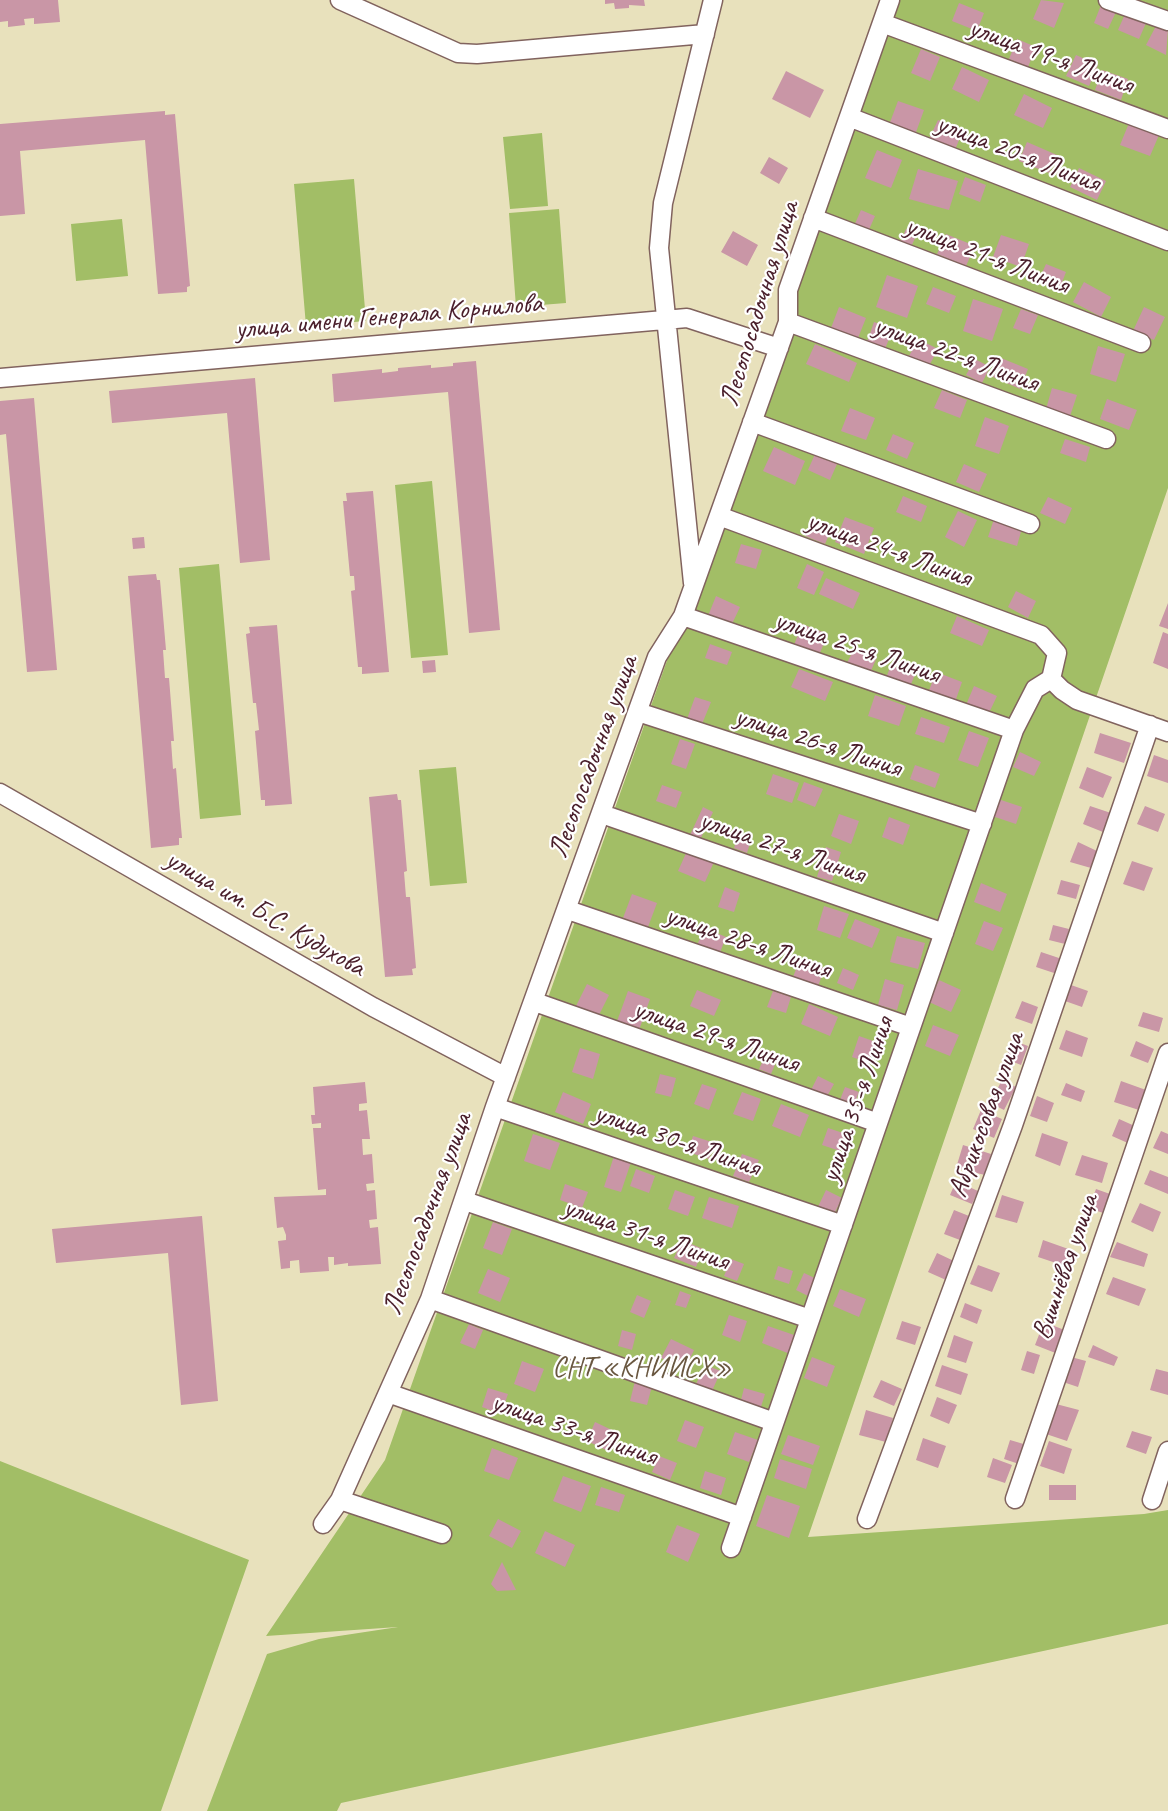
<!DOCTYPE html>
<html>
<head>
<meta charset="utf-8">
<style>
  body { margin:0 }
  canvas { display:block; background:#e8e1bc }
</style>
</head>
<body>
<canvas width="1168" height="1811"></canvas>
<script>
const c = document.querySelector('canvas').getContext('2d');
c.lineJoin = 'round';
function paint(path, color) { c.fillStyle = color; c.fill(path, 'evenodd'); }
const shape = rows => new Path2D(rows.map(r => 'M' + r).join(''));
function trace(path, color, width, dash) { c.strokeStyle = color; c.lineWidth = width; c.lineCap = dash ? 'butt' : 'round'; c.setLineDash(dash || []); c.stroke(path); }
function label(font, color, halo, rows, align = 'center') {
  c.font = font + ' Caveat,sans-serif'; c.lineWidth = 4.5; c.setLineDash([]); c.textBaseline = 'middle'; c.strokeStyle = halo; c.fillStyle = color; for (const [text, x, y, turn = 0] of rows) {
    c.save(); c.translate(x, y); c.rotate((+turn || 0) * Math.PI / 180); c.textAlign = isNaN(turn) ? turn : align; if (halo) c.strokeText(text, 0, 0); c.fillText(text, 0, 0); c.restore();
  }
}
paint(shape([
  [900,0,1168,0,1168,488,808,1537,1144,1514,1168,1510,1168,1624,341,1803,337,1811,207,1811,267,1654,319,1639,398,1627,266,1636,385,1460],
  [542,133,548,206,510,209,503,137],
  [354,179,366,321,306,326,294,184],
  [559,209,566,303,516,307,509,213],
  [122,219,128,276,76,281,71,224],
  [432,481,448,655,411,658,395,485],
  [219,564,241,815,200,819,179,568],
  [456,767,467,883,430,886,419,770],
  [0,1461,249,1560,161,1811,0,1811]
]), '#a2be66');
paint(shape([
  [0,0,58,0,60,22,34,24,34,18,24,19,25,25,8,27,8,21,0,22],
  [605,0,644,0,645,6,629,5,629,8,615,9,614,3,605,4],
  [1041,0,1064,3,1054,28,1033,19],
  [959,3,984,13,977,31,952,21],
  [1101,5,1116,12,1108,29,1094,23],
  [1125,14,1146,23,1139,39,1118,30],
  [1157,24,1168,30,1166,55,1146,45],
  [1017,39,1036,47,1028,67,1009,59],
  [921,49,940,57,930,81,911,73],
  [1076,55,1098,65,1089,86,1066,76],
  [962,67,989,80,979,102,952,89],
  [1102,70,1128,79,1121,100,1095,90],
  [786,71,824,90,810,118,772,99],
  [1024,94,1052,108,1043,128,1014,115],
  [898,101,924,110,915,135,889,125],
  [165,111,165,115,175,114,190,286,187,287,187,292,158,294,145,140,20,151,25,214,0,216,0,124],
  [938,120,963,130,955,150,929,139],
  [1129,123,1159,135,1150,156,1120,145],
  [1027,142,1057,155,1049,173,1019,161],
  [877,150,902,160,891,188,865,178],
  [769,157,788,168,779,184,760,173],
  [1079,168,1106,181,1097,200,1070,187],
  [918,169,958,181,949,210,909,199],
  [965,177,986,185,980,202,959,194],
  [861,210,875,216,868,232,854,226],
  [906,229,917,234,911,247,900,243],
  [733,231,758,245,747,266,721,252],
  [946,234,975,246,966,266,937,254],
  [1001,235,1029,244,1021,267,993,257],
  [1046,264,1066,272,1059,290,1038,282],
  [887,275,918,286,907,318,876,307],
  [1084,282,1111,297,1101,317,1073,302],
  [933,287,956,296,949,313,926,304],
  [973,299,1003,309,992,341,963,331],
  [839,307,866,318,858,338,831,328],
  [1144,307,1165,317,1154,340,1133,331],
  [1021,309,1038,315,1030,334,1013,328],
  [874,322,893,329,885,349,867,342],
  [918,339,938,349,929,366,909,356],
  [815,344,857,363,849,382,806,364],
  [1098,346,1125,354,1116,382,1090,374],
  [1001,358,1028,369,1020,389,993,377],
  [975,359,990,367,982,383,966,375],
  [476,361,500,630,469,633,448,392,334,402,332,374,382,369,382,373,398,371,398,368,431,365,431,368,453,366,453,363],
  [255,378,270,560,240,563,227,413,112,423,109,391],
  [1052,388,1077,395,1070,416,1046,409],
  [942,390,967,400,960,418,934,408],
  [34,398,57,670,27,672,6,434,0,435,0,401],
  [1107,399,1137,410,1129,430,1100,419],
  [850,408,875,418,866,440,841,431],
  [985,417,1009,426,999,454,975,446],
  [893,434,914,443,907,459,886,450],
  [1065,439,1090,447,1086,462,1060,453],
  [774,447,805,461,795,485,763,471],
  [815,454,837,464,830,480,808,470],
  [964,464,987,474,979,492,956,482],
  [373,491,389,672,362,674,362,667,358,667,351,591,355,590,354,576,350,576,343,501,347,501,346,493],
  [903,496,927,506,921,522,896,512],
  [1048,497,1072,508,1065,524,1040,513],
  [958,511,977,520,964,547,945,537],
  [845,517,874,528,864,554,835,542],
  [994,519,1022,528,1017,546,988,537],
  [812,520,832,528,825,544,805,536],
  [144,537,145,548,133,549,132,538],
  [741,544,762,550,756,569,735,563],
  [807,564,824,572,814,595,797,588],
  [156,574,157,580,160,580,166,650,163,650,165,678,169,678,174,741,171,741,173,769,176,768,182,838,179,838,179,845,151,848,128,576],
  [826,578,860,593,853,609,819,594],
  [1016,591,1036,601,1028,618,1008,607],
  [716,596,740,607,731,626,708,616],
  [1168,603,1168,629,1159,626],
  [957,616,989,630,982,646,950,633],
  [802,624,828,634,819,655,794,645],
  [277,625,292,804,265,806,265,800,261,800,255,731,259,730,256,703,253,703,246,634,250,633,249,627],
  [1163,632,1168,634,1168,669,1153,663],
  [710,644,732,652,727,665,705,658],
  [855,647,877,657,870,673,847,663],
  [435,660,436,672,423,673,422,661],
  [891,665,915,674,910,687,886,678],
  [799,669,833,682,825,701,791,687],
  [936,672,962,682,955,702,928,693],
  [974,686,997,696,988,715,966,705],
  [875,695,906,706,899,726,868,716],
  [695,697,711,702,702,724,687,719],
  [921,717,950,727,944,743,915,734],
  [969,731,989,738,978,767,958,760],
  [1100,733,1131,743,1124,763,1094,753],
  [680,739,695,744,686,769,671,764],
  [1020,752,1041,762,1034,776,1013,767],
  [1154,755,1168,760,1168,783,1147,776],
  [915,765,940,774,935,788,910,779],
  [1087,767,1112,777,1103,798,1079,788],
  [773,774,799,783,792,803,766,794],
  [804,782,823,789,815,807,797,800],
  [662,785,682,792,676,808,656,801],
  [397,794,398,800,401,800,407,871,404,872,406,897,410,897,416,968,412,969,413,975,385,977,369,797],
  [998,799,1022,807,1016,824,992,816],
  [1090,806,1111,813,1103,832,1083,824],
  [1145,806,1165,814,1158,832,1137,824],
  [703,807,713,812,700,840,690,835],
  [839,814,859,821,851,844,831,836],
  [889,817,910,825,903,845,882,837],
  [738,836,751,840,747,853,734,848],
  [1078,842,1097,851,1091,868,1070,862],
  [826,847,841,852,832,881,817,877],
  [687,851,714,862,705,882,678,871],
  [1132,861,1153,868,1144,891,1123,884],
  [1061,880,1080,885,1076,899,1057,894],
  [981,883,1007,894,1000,912,974,902],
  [725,887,740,893,734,912,718,907],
  [632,894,657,903,648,927,623,918],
  [824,906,849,914,840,938,817,930],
  [855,919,880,929,872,948,847,938],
  [984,921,1003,928,993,951,975,944],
  [1053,925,1069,929,1065,944,1049,940],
  [705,928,726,937,719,955,697,945],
  [897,936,925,943,918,969,890,962],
  [1041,952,1062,959,1057,974,1036,967],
  [800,959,825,968,818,986,793,977],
  [843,968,859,975,853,990,837,983],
  [885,979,904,985,897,1010,878,1005],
  [939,980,961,990,951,1012,929,1002],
  [587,984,609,995,598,1017,576,1006],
  [1071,985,1088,991,1082,1007,1065,1001],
  [697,990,721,1000,714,1016,690,1006],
  [628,991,650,999,638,1033,616,1024],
  [773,991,791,997,786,1013,767,1007],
  [1022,1001,1038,1007,1032,1024,1015,1018],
  [809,1004,838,1017,830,1036,801,1024],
  [1143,1012,1163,1018,1159,1032,1138,1026],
  [933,1025,959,1035,950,1056,925,1046],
  [1066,1030,1088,1038,1082,1057,1059,1049],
  [859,1036,876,1042,869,1063,852,1057],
  [1012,1040,1028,1046,1021,1065,1006,1059],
  [1136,1041,1154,1049,1148,1063,1130,1056],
  [580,1048,600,1054,593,1079,572,1072],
  [768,1050,779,1055,771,1074,759,1069],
  [660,1074,676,1078,671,1097,655,1093],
  [818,1076,834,1084,826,1098,811,1090],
  [1002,1080,1016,1087,1004,1110,990,1103],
  [1121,1081,1146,1090,1139,1110,1114,1102],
  [365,1082,367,1103,359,1104,359,1111,367,1110,370,1139,362,1139,363,1155,372,1154,374,1183,366,1184,367,1191,375,1190,377,1219,369,1220,370,1228,378,1227,381,1264,348,1266,348,1263,334,1265,334,1257,328,1257,329,1271,300,1273,299,1260,290,1261,290,1268,281,1269,278,1241,286,1240,286,1235,283,1227,277,1228,274,1197,326,1195,326,1189,318,1190,313,1128,321,1128,321,1123,312,1124,311,1115,315,1115,313,1087],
  [1066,1083,1085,1091,1081,1102,1061,1095],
  [702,1084,717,1089,709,1110,694,1104],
  [845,1087,859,1092,852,1110,838,1105],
  [563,1092,591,1104,583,1124,555,1112],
  [742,1092,761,1099,753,1121,733,1114],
  [1037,1096,1054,1103,1047,1122,1030,1116],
  [781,1104,809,1115,800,1137,772,1126],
  [981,1110,1002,1119,994,1138,973,1129],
  [1119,1119,1137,1127,1130,1144,1112,1136],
  [828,1128,846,1134,840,1151,822,1145],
  [1161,1131,1168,1134,1168,1154,1153,1148],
  [1042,1133,1068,1142,1060,1166,1035,1156],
  [533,1134,560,1143,550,1170,524,1161],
  [693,1136,715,1143,709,1159,688,1152],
  [963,1145,991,1154,985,1175,956,1168],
  [742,1154,759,1160,749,1182,733,1176],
  [1082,1155,1108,1163,1102,1183,1075,1175],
  [614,1156,631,1162,621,1192,604,1187],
  [636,1169,655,1176,649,1193,630,1186],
  [1150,1170,1168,1177,1168,1194,1144,1184],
  [956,1181,978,1191,972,1204,950,1195],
  [565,1184,588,1192,582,1208,560,1200],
  [1096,1189,1110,1194,1103,1213,1089,1208],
  [675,1190,695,1197,688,1216,668,1209],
  [826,1190,842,1198,833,1216,817,1209],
  [1002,1195,1024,1202,1017,1223,995,1217],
  [709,1197,739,1206,732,1228,702,1218],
  [1140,1203,1161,1212,1153,1232,1131,1222],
  [954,1210,969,1216,960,1240,944,1234],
  [202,1216,218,1401,181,1405,168,1253,56,1263,52,1229],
  [493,1222,512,1229,502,1255,483,1248],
  [682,1240,703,1249,696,1267,674,1258],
  [1043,1240,1074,1251,1068,1267,1038,1257],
  [1117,1242,1148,1254,1144,1267,1110,1257],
  [937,1253,954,1261,946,1280,928,1272],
  [731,1259,744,1264,737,1281,724,1276],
  [978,1265,1000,1273,992,1292,970,1284],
  [778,1266,793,1271,789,1284,774,1279],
  [488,1269,510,1278,500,1302,478,1293],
  [804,1273,819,1280,810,1297,796,1290],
  [1113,1277,1146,1289,1139,1306,1106,1294],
  [840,1289,866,1299,859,1317,833,1306],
  [680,1291,691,1295,686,1308,675,1305],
  [637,1295,651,1301,644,1318,630,1312],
  [965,1303,982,1310,977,1324,960,1317],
  [729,1315,747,1321,740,1342,722,1335],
  [902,1321,921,1327,915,1345,896,1339],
  [1044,1322,1067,1331,1058,1354,1035,1345],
  [469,1324,483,1330,475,1349,460,1343],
  [768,1326,797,1336,790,1354,762,1343],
  [622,1330,636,1334,632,1350,618,1346],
  [954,1335,973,1342,966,1363,947,1357],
  [671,1339,694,1350,685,1369,661,1358],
  [1093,1345,1118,1357,1114,1366,1088,1357],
  [1027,1351,1040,1355,1034,1374,1021,1370],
  [812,1357,835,1366,827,1387,804,1378],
  [1071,1357,1086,1361,1078,1387,1063,1382],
  [522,1361,544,1369,535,1392,514,1384],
  [705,1365,721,1371,712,1391,696,1384],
  [942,1365,968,1374,961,1395,935,1386],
  [1156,1369,1168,1372,1168,1395,1150,1390],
  [881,1380,902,1389,894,1406,873,1397],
  [635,1381,652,1386,647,1405,630,1401],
  [488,1388,508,1394,501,1414,482,1407],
  [744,1388,765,1394,760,1410,740,1404],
  [937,1397,957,1405,949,1424,930,1416],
  [1056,1404,1079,1410,1067,1441,1046,1434],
  [866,1410,893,1418,886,1442,859,1435],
  [685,1420,704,1427,696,1448,677,1441],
  [595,1422,616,1432,608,1451,587,1441],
  [1132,1431,1152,1437,1146,1454,1126,1447],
  [735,1432,758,1440,749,1462,727,1454],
  [788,1435,820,1446,813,1465,781,1454],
  [923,1438,946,1446,938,1468,916,1460],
  [1010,1440,1027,1445,1022,1465,1004,1459],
  [1049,1441,1072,1449,1064,1474,1040,1466],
  [492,1448,518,1458,509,1480,484,1471],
  [659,1456,677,1463,670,1480,652,1472],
  [993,1458,1012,1465,1005,1483,987,1477],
  [780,1459,812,1469,806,1489,774,1478],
  [705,1471,726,1478,721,1495,700,1488],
  [563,1476,591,1486,581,1512,553,1501],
  [1049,1485,1076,1485,1076,1500,1049,1500],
  [601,1487,625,1495,619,1512,595,1505],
  [767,1495,800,1506,789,1538,756,1526],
  [498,1519,521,1531,512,1548,489,1536],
  [677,1525,700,1534,688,1562,666,1552],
  [545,1531,575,1545,565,1567,535,1553],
  [502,1562,516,1590,497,1591,491,1584]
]), '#c996a6');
const street = shape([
  [340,0,458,53,477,54,705,34],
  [1108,0,1168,21],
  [882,23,1168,129],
  [849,117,1168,241],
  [813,218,1141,343],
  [788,322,1106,439],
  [0,378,687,318,779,348],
  [752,422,1030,524],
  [719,516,1041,635,1057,653,1051,679,1062,690,1077,700,1168,732],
  [693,583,659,248,663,203,713,0],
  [683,616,1014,730],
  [638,712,982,824],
  [0,793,373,1007,506,1077],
  [602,814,944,933],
  [568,910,911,1027],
  [535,1002,878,1123],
  [495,1107,843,1225],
  [465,1201,810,1319],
  [430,1299,774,1422],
  [388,1393,742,1517],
  [1015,1499,1168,1053],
  [340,1500,442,1534],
  [1152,1500,1168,1451],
  [867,1519,1013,1125,1150,725],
  [323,1524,340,1500,430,1299,495,1107,657,657,683,616,788,322,788,290,890,0],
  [731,1548,1014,730,1035,689,1051,679]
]);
trace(street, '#81635e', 21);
trace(street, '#fff', 18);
label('28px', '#4a1f2b', '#fff', [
  ["улица 19-я Линия",1051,57,20],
  ["улица 20-я Линия",1018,154,21],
  ["улица 21-я Линия",987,256,21],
  ["Лесопосадочная улица",760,304,-73],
  ["улица имени Генерала Корнилова",389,317,-5],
  ["улица 22-я Линия",956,355,20],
  ["улица 24-я Линия",889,550,20],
  ["улица 25-я Линия",857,648,19],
  ["улица 26-я Линия",818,743,18],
  ["Лесопосадочная улица",594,757,-70],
  ["улица 27-я Линия",782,848,19],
  ["улица им. Б.С. Кудухова",265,914,30],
  ["улица 28-я Линия",748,943,19],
  ["улица 29-я Линия",716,1037,19],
  ["улица 35-я Линия",858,1100,-71],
  ["Абрикосовая улица",987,1115,-70],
  ["улица 30-я Линия",677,1141,19],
  ["Лесопосадочная улица",428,1214,-70],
  ["улица 31-я Линия",646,1235,19],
  ["Вишнёвая улица",1066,1267,-71],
  ["улица 33-я Линия",574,1430,19]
]);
label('28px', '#695740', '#fff', [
  ["СНТ «КНИИСХ»",642,1369]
]);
</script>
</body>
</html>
